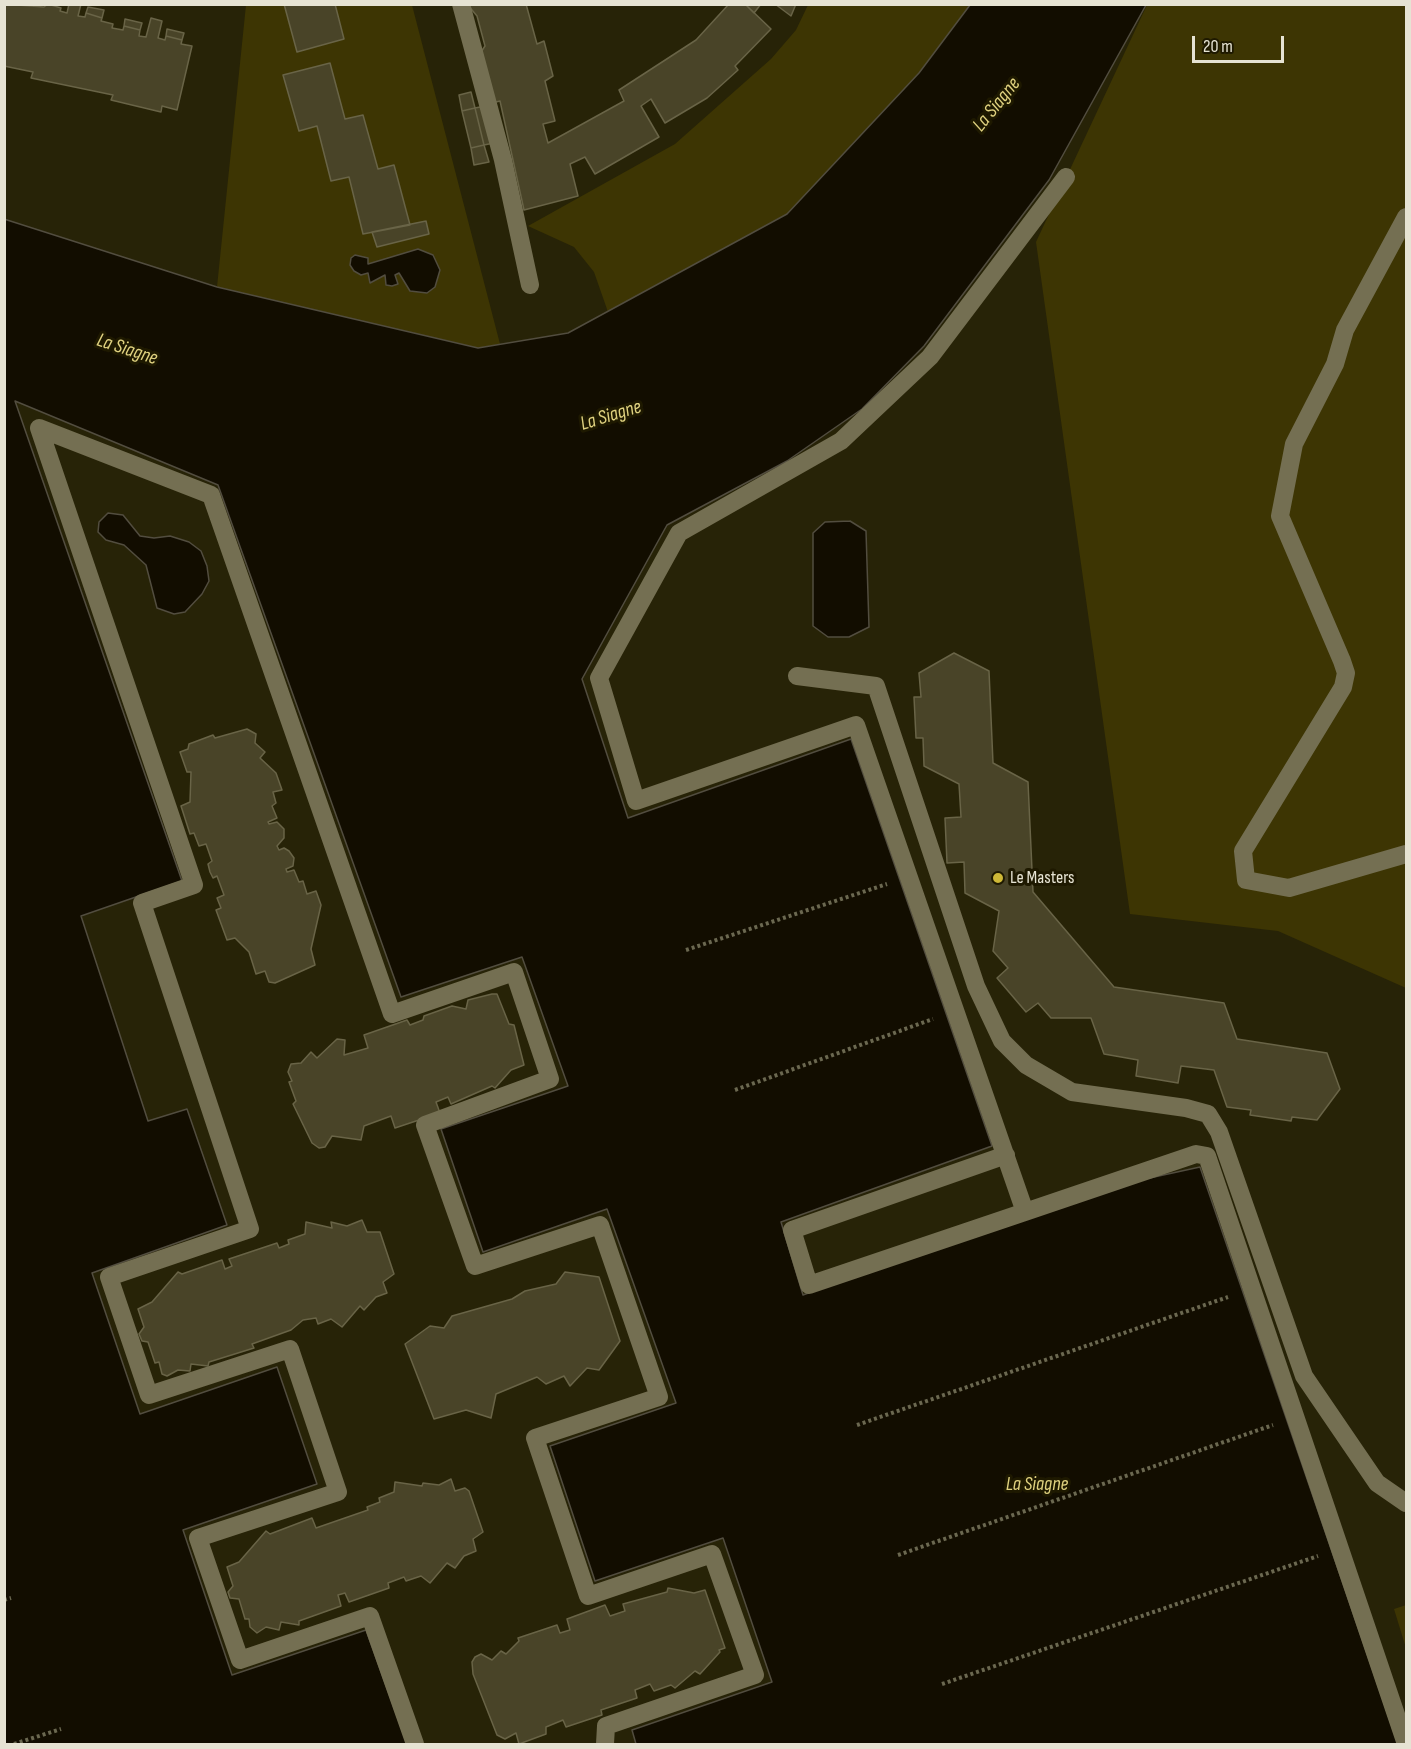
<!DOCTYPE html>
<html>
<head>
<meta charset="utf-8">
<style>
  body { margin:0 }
  #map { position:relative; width:1411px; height:1749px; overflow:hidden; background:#272307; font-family:"Sofia Sans Condensed",sans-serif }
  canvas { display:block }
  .frame { position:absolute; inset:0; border:6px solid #e6e3d3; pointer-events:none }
  .scale { position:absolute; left:1192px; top:36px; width:92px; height:27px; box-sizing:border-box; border:3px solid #e6e3d3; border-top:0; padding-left:8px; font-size:18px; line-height:21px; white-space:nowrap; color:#e6e3d3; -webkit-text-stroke:4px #1e1900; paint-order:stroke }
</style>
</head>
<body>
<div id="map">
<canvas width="1411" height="1749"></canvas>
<div class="frame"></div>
<div class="scale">20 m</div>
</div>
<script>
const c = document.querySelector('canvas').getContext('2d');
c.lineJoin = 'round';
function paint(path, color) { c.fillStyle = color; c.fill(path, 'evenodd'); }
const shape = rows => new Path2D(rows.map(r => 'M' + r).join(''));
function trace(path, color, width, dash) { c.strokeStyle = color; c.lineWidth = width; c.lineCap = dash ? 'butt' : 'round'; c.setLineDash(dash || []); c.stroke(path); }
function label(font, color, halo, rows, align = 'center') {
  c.font = font + ' "Sofia Sans Condensed",sans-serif'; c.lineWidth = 6; c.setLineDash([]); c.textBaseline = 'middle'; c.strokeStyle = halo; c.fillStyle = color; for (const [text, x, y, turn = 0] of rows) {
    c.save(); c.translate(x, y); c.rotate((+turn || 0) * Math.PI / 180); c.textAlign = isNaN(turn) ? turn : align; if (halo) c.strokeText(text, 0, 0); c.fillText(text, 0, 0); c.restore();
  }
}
paint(shape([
  [246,5,412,5,500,344,478,348,217,287],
  [808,5,970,5,919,73,787,214,608,312,594,272,574,247,528,226,675,144,771,59,796,30],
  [1147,5,1406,5,1406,988,1278,931,1130,914,1036,242],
  [1406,1605,1406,1648,1394,1609]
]), '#3d3503');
const water = shape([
  [970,5,1146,5,1049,180,924,346,862,409,787,461,667,525,582,679,628,818,851,739,992,1146,781,1222,803,1295,1081,1193,1200,1167,1398,1744,636,1744,632,1730,772,1682,723,1538,595,1581,550,1446,676,1403,607,1209,483,1252,441,1129,568,1086,522,957,401,997,218,485,15,401,182,881,81,916,148,1121,187,1109,227,1225,92,1273,140,1414,277,1367,317,1484,183,1530,232,1675,366,1630,407,1744,5,1744,4,219,217,287,478,348,568,333,787,214,919,73,970,5],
  [418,249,433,255,440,270,435,287,427,293,410,291,399,273,395,275,398,284,392,286,386,285,385,275,370,283,368,273,361,275,354,271,350,265,351,258,355,255,368,258,368,264,418,249],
  [108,513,123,515,140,536,154,538,170,536,189,542,201,551,207,566,209,581,202,594,185,612,174,614,157,608,146,565,124,545,106,540,98,532,99,522,108,513],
  [850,521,866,531,869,627,849,637,828,637,813,626,813,533,825,522,850,521]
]);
paint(water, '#120d00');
trace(water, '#524d3f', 1.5);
const building = shape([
  [4,4,44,7,48,4,61,8,60,11,67,13,69,4,81,4,78,16,85,17,86,13,102,18,101,21,113,24,112,28,123,30,124,26,140,30,139,36,146,37,151,18,162,21,158,38,165,40,166,36,182,40,181,44,192,46,177,110,162,106,161,112,111,100,113,95,31,78,33,72,4,66,4,4],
  [284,4,335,4,344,39,297,52,284,4],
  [467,4,526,4,537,44,544,41,553,76,545,81,555,121,543,124,548,143,624,101,619,90,696,40,729,4,745,4,771,29,735,66,738,70,707,98,665,123,651,99,641,106,659,137,595,174,585,157,570,164,578,196,524,210,500,101,492,103,479,55,485,46,477,16,467,4],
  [745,4,761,4,754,13,745,4],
  [775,4,796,4,791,16,775,4],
  [88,7,104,10,102,18,86,13,88,7],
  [125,19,142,23,140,30,124,26,125,19],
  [167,29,184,33,182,40,166,36,167,29],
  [330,63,345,119,363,115,378,169,394,165,410,225,363,234,349,177,331,181,317,126,299,131,283,75,330,63],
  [471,92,475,108,462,111,459,95,471,92],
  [485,106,494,143,484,145,475,108,485,106],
  [475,108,484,145,471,148,462,111,475,108],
  [484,145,489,162,474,165,471,148,484,145],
  [426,221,429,234,377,247,372,232,426,221],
  [954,653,989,671,993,763,1028,782,1033,892,1114,987,1224,1003,1237,1039,1327,1053,1340,1089,1317,1120,1292,1117,1291,1121,1250,1115,1251,1110,1227,1107,1214,1070,1181,1066,1178,1083,1136,1076,1138,1060,1104,1054,1091,1018,1051,1018,1038,1003,1026,1012,997,978,1008,968,993,951,999,911,965,893,964,862,947,863,945,818,961,817,959,784,924,766,923,738,916,738,914,697,921,697,919,673,954,653],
  [247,729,256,734,255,743,265,752,260,758,276,773,282,790,273,792,276,803,272,806,277,818,268,822,269,824,277,822,284,829,284,838,277,846,279,850,284,848,289,851,294,858,293,866,286,869,287,872,294,870,299,882,303,881,307,894,316,891,321,905,311,949,315,965,275,983,269,982,265,971,256,974,249,952,235,938,227,940,216,910,221,908,217,898,224,895,217,876,213,878,210,872,208,864,212,861,206,844,199,846,194,833,190,834,181,806,190,802,191,772,187,772,180,752,188,749,189,744,213,735,215,738,247,729],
  [492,994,497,994,509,1024,514,1025,524,1065,511,1070,495,1088,492,1086,451,1104,448,1097,436,1102,440,1113,395,1128,391,1116,364,1126,361,1140,332,1136,325,1147,319,1148,312,1143,293,1104,296,1101,289,1082,292,1081,288,1072,291,1064,301,1063,311,1052,317,1058,337,1039,345,1040,344,1055,368,1048,364,1035,407,1020,410,1025,423,1020,424,1016,452,1006,466,1009,468,1000,492,994],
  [362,1220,367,1232,380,1232,394,1274,383,1282,387,1293,376,1297,364,1310,360,1306,342,1327,331,1319,318,1324,316,1318,303,1320,291,1330,252,1344,254,1348,209,1362,208,1366,191,1364,190,1371,178,1370,167,1376,162,1374,159,1362,155,1363,148,1342,142,1341,139,1334,144,1327,138,1309,152,1302,178,1272,182,1274,222,1260,225,1269,232,1266,229,1259,277,1243,279,1248,289,1244,288,1240,305,1234,306,1222,332,1228,331,1222,347,1226,362,1220],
  [565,1272,599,1277,620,1341,599,1370,587,1368,570,1386,564,1376,546,1384,537,1377,496,1394,491,1418,466,1410,434,1419,405,1344,430,1326,444,1328,452,1316,512,1299,525,1291,556,1284,565,1272],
  [451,1479,455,1491,465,1488,469,1491,483,1532,473,1539,476,1551,464,1556,455,1568,447,1563,430,1583,421,1576,406,1581,404,1577,388,1583,389,1588,349,1602,345,1593,338,1595,341,1606,299,1621,299,1625,281,1622,279,1630,266,1627,257,1633,250,1627,249,1619,245,1619,239,1599,230,1598,228,1592,233,1586,227,1567,239,1562,266,1531,270,1534,312,1518,316,1528,368,1510,367,1507,380,1502,379,1498,394,1492,395,1482,422,1486,423,1483,439,1485,451,1479],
  [668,1588,694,1593,705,1590,725,1648,719,1650,720,1652,700,1674,695,1671,675,1688,671,1685,654,1691,650,1684,635,1690,637,1698,601,1710,602,1715,566,1727,563,1720,546,1727,546,1734,519,1744,516,1733,505,1739,497,1735,473,1674,472,1662,475,1657,481,1654,492,1660,501,1651,506,1654,519,1641,518,1638,557,1625,560,1633,570,1630,567,1619,605,1605,610,1616,625,1611,623,1604,667,1592,668,1588]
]);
paint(building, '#494428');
trace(building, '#696447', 1.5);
trace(shape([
  [686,950,887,884],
  [735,1090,933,1019],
  [857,1425,1228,1297],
  [898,1555,1273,1425],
  [4,1600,11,1598],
  [942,1684,1318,1556],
  [14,1744,61,1729]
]), '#6b6850', 4, [3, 3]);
trace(shape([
  [461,4,503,160,530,285],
  [1066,177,930,357,841,441,679,533,599,678,636,801,856,725,1025,1212,1196,1154,1207,1156,1406,1744],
  [1406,217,1345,330,1335,364,1294,444,1280,516,1342,661,1346,673,1343,687,1243,851,1246,880,1289,888,1406,854],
  [797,676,876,686,976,986,1002,1041,1026,1065,1072,1092,1186,1108,1208,1114,1219,1132,1304,1376,1377,1483,1406,1503],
  [1006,1155,792,1230,809,1285,1025,1212],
  [415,1744,370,1616,240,1660,198,1538,338,1492,290,1349,149,1395,109,1277,250,1229,142,903,194,885,39,428,211,495,392,1014,514,972,550,1079,425,1125,475,1266,600,1225,659,1397,535,1438,588,1596,712,1554,755,1675,606,1726,605,1744]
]), '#746f52', 18);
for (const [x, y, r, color] of [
  [998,878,6,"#ceb837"]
]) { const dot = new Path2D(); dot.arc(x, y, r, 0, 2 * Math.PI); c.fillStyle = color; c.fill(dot); trace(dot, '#1e1900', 2); }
label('18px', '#e6e3d3', '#1e1900', [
  ["Le Masters",1010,878]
], 'left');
label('italic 20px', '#dfd17f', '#1e1900', [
  ["La Siagne",997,105,-51],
  ["La Siagne",127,350,18],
  ["La Siagne",611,416,-17],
  ["La Siagne",1037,1485]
]);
</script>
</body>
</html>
